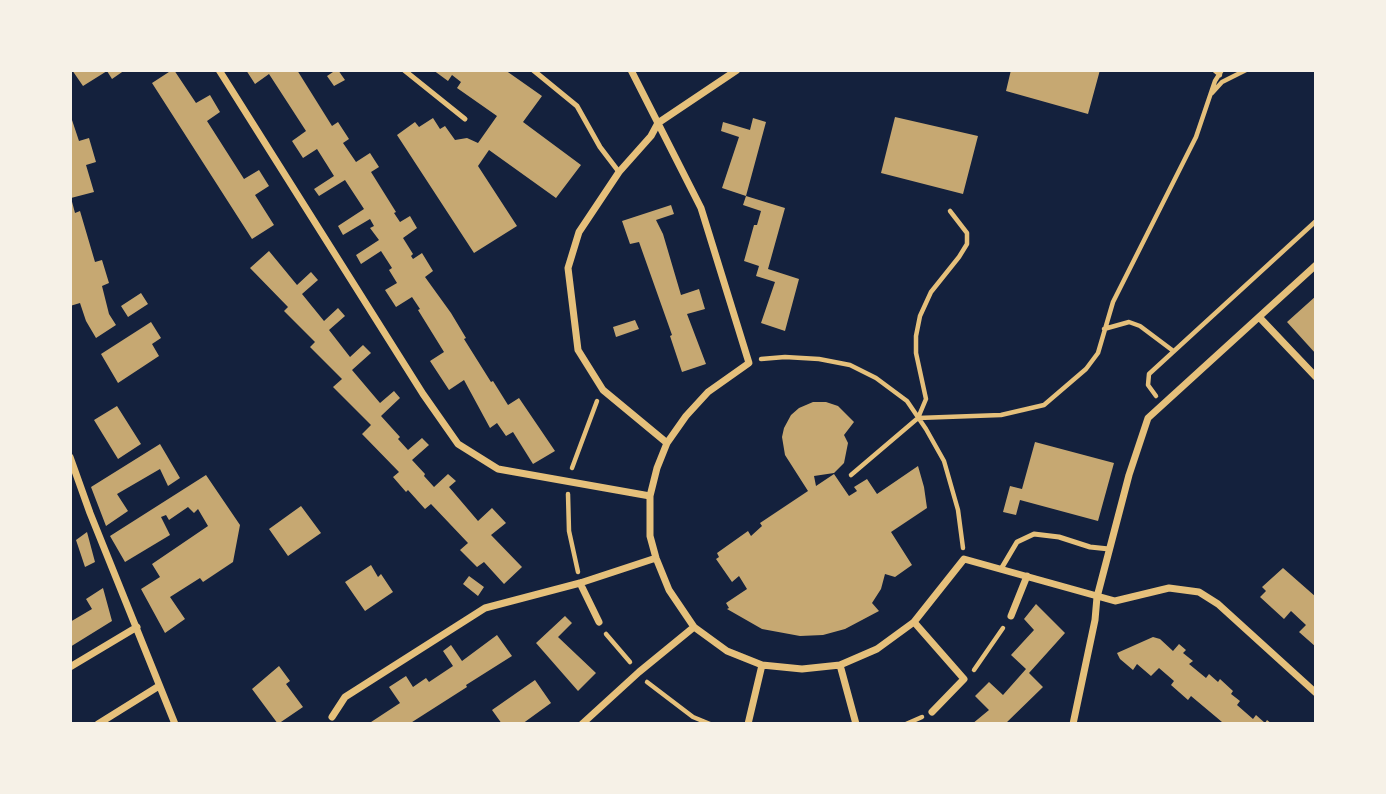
<!DOCTYPE html>
<html>
<head>
<meta charset="utf-8">
<style>
  body { margin:0 }
  #map { position:relative; width:1386px; height:794px; overflow:hidden; background:#14213d; font-family:Commissioner,sans-serif }
  canvas { display:block }
  .frame { position:absolute; inset:0; border:72px solid #f6f1e7; pointer-events:none }
</style>
</head>
<body>
<div id="map">
<canvas width="1386" height="794"></canvas>
<div class="frame"></div>
</div>
<script>
const c = document.querySelector('canvas').getContext('2d');
c.lineJoin = 'round';
function paint(path, color) { c.fillStyle = color; c.fill(path, 'evenodd'); }
const shape = rows => new Path2D(rows.map(r => 'M' + r).join(''));
function trace(path, color, width, dash) { c.strokeStyle = color; c.lineWidth = width; c.lineCap = dash ? 'butt' : 'round'; c.setLineDash(dash || []); c.stroke(path); }
paint(shape([
  [72,70,125,70,112,79,107,71,83,86],
  [172,70,174,70,196,103,210,95,220,112,207,121,244,179,259,170,269,186,255,195,274,225,252,239,152,83],
  [246,70,297,70,332,126,338,122,349,139,343,143,356,162,370,153,379,167,371,172,396,212,394,213,400,222,410,216,417,228,403,238,413,254,411,256,413,259,422,253,433,271,425,277,451,313,466,338,464,339,491,382,493,381,508,405,519,398,555,451,533,464,513,432,506,436,497,423,490,428,464,380,449,390,430,361,444,352,418,310,420,309,412,297,396,307,385,290,397,283,389,270,392,268,381,251,361,264,356,255,379,240,370,228,374,226,370,219,343,235,338,226,364,209,345,180,319,196,314,189,334,176,317,149,303,158,292,141,306,131,269,74,255,84],
  [336,70,338,70,345,80,334,86,327,76],
  [433,70,505,70,542,96,523,122,581,165,556,198,489,150,478,166,517,226,474,253,397,135,415,122,419,127,433,118,440,129,445,126,455,140,467,138,478,143,497,116,457,88,461,82,452,75,448,81],
  [1011,70,1100,70,1088,114,1006,91],
  [70,114,79,141,89,138,96,162,86,165,94,192,71,198,75,213,80,211,95,262,102,260,109,283,102,286,109,314,116,325,96,338,86,321,80,303,70,306],
  [895,117,978,136,963,194,881,173],
  [753,118,766,122,746,196,722,188,739,137,721,131,723,122,750,130],
  [746,196,785,208,768,269,799,279,785,331,761,323,775,282,756,276,759,266,744,261,754,225,757,225,761,211,743,205],
  [671,205,674,214,656,220,663,234,681,295,699,289,705,309,687,314,706,364,682,372,670,336,672,335,639,242,630,244,622,221],
  [269,251,297,285,311,272,318,280,302,294,324,321,338,308,345,316,329,330,350,357,363,345,371,353,352,370,380,403,394,391,400,398,381,416,400,437,398,439,408,450,422,438,429,445,412,460,425,474,424,476,434,487,448,474,456,481,449,487,478,521,492,508,506,523,491,535,522,567,504,584,484,562,477,567,460,550,468,543,431,504,425,509,408,490,406,492,393,477,399,472,362,434,371,425,333,387,342,379,310,347,315,342,284,311,288,307,250,268],
  [141,293,148,304,128,317,121,306],
  [1316,296,1316,354,1287,322],
  [635,320,639,329,616,337,613,327],
  [151,322,161,338,152,344,159,356,118,383,101,354],
  [813,402,826,402,838,406,854,422,844,435,848,443,844,463,834,473,814,476,816,486,834,474,849,496,857,491,854,487,867,479,877,494,918,466,924,487,927,508,891,532,912,565,895,577,885,574,881,589,872,603,879,611,845,629,823,635,800,636,762,629,727,609,729,608,726,603,747,589,739,576,732,582,716,559,719,557,717,553,748,531,751,536,762,526,760,523,808,491,785,455,782,437,784,428,791,415,799,408],
  [117,406,141,444,118,459,94,420],
  [1035,442,1114,463,1098,521,1020,500,1016,515,1003,512,1010,486,1022,489],
  [160,444,180,478,168,486,160,469,117,494,128,511,106,526,91,487],
  [206,475,240,525,233,562,203,582,200,578,170,597,185,619,165,633,141,589,160,577,152,564,208,526,198,509,194,513,188,507,169,520,166,515,161,517,170,535,125,562,110,536],
  [301,506,321,533,288,556,269,529],
  [87,532,95,562,85,567,76,540],
  [371,565,378,577,381,574,393,592,365,611,345,582],
  [1283,568,1316,597,1316,647,1299,632,1306,625,1291,611,1284,619,1260,597,1266,591,1262,587],
  [469,576,484,587,478,596,463,584],
  [103,588,112,621,70,647,70,622,92,609,86,599],
  [1036,604,1065,633,1029,673,1043,687,1005,724,972,724,989,710,975,696,989,682,1003,695,1026,669,1011,655,1034,630,1024,619],
  [565,616,572,623,558,637,596,673,578,691,536,643],
  [497,635,512,656,466,685,467,687,409,724,368,724,400,703,389,687,406,676,413,687,426,678,429,682,453,666,443,651,451,645,462,661],
  [1153,637,1160,639,1173,651,1179,644,1186,650,1183,653,1193,661,1189,664,1206,678,1209,674,1218,682,1220,679,1233,691,1231,694,1240,701,1237,705,1253,719,1256,715,1265,723,1267,720,1272,724,1219,724,1222,722,1191,696,1188,700,1171,685,1174,681,1159,668,1151,676,1137,664,1133,670,1120,659,1117,653],
  [279,666,290,681,286,684,303,707,278,724,252,689],
  [535,680,551,703,522,724,502,724,492,710]
]), '#c6a872');
trace(shape([
  [1214,70,1220,75],
  [1212,93,1222,82,1246,70],
  [1104,329,1129,322,1140,326,1172,350],
  [761,359,785,357,819,359,850,365,876,378,907,401,926,429,944,461,958,510,963,548],
  [1156,396,1148,385,1149,374,1316,221],
  [918,418,1001,415,1044,405,1086,369,1098,353,1113,302,1196,137,1215,81,1222,70],
  [572,468,597,401],
  [851,475,918,418,926,399,916,353,916,336,920,316,931,292,959,257,967,244,967,233,950,211],
  [568,494,569,531,578,572],
  [606,634,630,662],
  [974,670,1003,628],
  [647,682,693,717,710,724],
  [906,724,922,717]
]), '#e5c07b', 4.5);
trace(shape([
  [404,70,465,119],
  [533,70,577,106,600,147,619,172],
  [1001,569,1017,542,1034,534,1059,537,1090,547,1109,549]
]), '#e5c07b', 5);
trace(shape([
  [219,70,423,394,458,444,498,469,650,496],
  [631,70,701,208,749,363,708,392,686,416,667,443,657,468,650,496,650,536,656,558,669,590,694,627,727,651,762,665,802,669,840,665,877,649,914,622,964,559,1115,601,1169,588,1199,592,1218,604,1316,693],
  [1260,318,1316,377],
  [667,443,603,390,578,350,568,268,579,232,619,172,651,136,658,123,737,70],
  [70,457,90,513,175,724],
  [580,583,599,622],
  [1011,616,1027,576],
  [914,622,964,679,932,712],
  [840,665,856,724],
  [70,667,137,627],
  [332,717,345,697,485,608,580,583,656,558],
  [98,724,159,686],
  [582,724,639,672,694,627],
  [748,724,762,665],
  [1073,724,1095,620,1097,597,1129,475,1148,418,1316,265]
]), '#e5c07b', 7);
</script>
</body>
</html>
